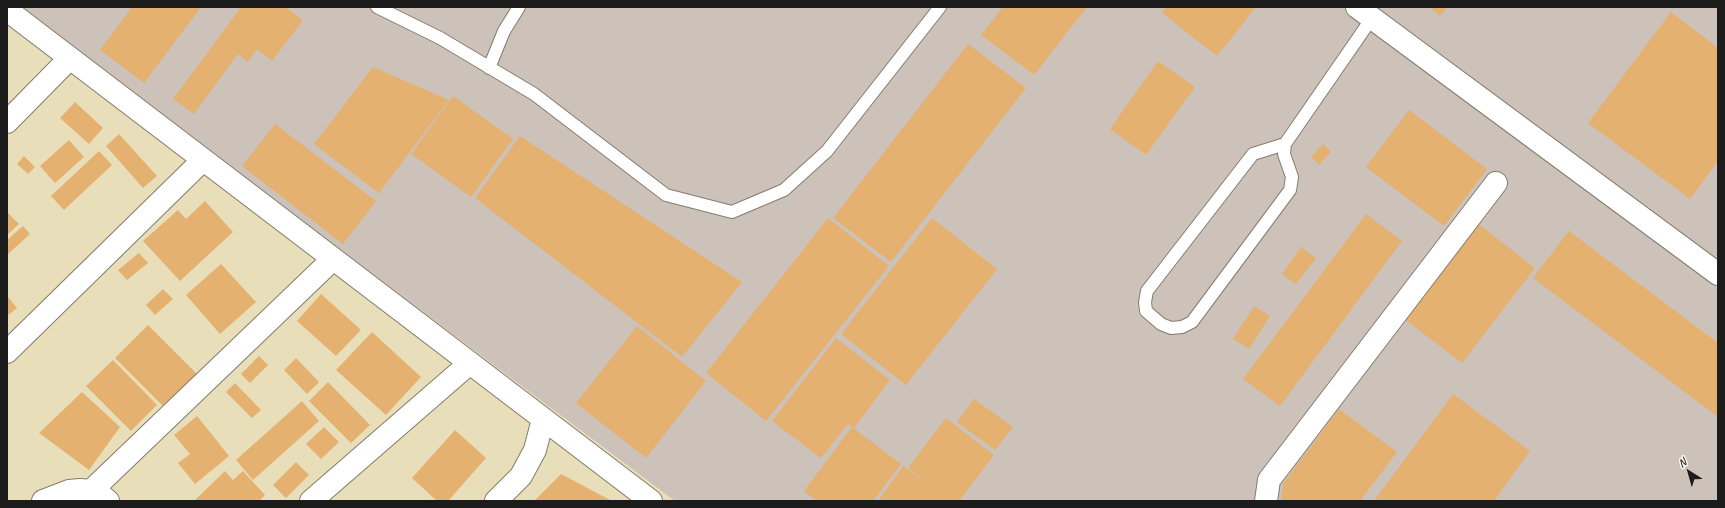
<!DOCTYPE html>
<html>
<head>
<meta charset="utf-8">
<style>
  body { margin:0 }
  #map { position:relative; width:1725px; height:508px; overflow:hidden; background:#e9deba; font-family:Caveat,sans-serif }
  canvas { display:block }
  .frame { position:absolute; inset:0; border:8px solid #1c1c1c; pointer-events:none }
  .north { position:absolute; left:1669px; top:452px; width:40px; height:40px; -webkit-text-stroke:3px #fbf7ec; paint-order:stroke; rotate:323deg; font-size:11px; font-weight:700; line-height:16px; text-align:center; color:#1c1c1c }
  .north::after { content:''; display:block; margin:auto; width:14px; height:18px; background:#1c1c1c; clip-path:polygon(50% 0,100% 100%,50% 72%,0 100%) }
</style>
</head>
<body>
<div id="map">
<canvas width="1725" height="508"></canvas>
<div class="frame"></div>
<div class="north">N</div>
</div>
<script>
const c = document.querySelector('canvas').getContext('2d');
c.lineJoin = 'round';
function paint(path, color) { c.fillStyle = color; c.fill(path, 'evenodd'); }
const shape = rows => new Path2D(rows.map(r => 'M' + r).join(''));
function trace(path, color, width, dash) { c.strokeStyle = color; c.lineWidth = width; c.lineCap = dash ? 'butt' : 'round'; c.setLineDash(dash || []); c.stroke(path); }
paint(shape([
  [22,7,1718,7,1718,501,675,501,238,173]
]), '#cdc2b9');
paint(shape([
  [132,7,201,7,144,83,100,50],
  [241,7,285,7,303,20,272,61,257,49,248,62,238,54,194,114,173,99],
  [1003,7,1087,7,1034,75,981,35],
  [1166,7,1256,7,1217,56,1162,13],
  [1429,7,1447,7,1440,16],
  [1671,12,1718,48,1718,161,1690,199,1588,123],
  [968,44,1026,88,891,262,833,218],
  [1158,61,1195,87,1146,155,1110,129],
  [373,67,449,100,379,193,314,144],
  [453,96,513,139,471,197,411,154],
  [75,102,103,128,89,144,60,118],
  [1409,110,1487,169,1444,226,1366,167],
  [275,124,376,201,343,244,242,166],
  [119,134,157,176,143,188,106,146],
  [520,136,742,282,682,357,475,198],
  [69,140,84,157,55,183,40,166],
  [1323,144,1331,152,1319,165,1311,157],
  [99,151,112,165,64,210,51,196],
  [24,156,35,167,28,174,17,164],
  [205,201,233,232,180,281,143,241,178,210,186,219],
  [7,212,19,224,7,235],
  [1366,214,1402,241,1280,406,1243,379],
  [828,218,889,266,766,421,706,373],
  [932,218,997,269,906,385,841,334],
  [1477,223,1535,268,1462,363,1403,318],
  [23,226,30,234,7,255,7,240],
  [1569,231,1718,343,1718,417,1533,278],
  [1301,247,1316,258,1296,284,1282,274],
  [139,253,148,263,127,280,118,270],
  [221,264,256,302,220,334,186,295],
  [163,289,173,299,155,315,146,305],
  [321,294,361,330,336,356,297,321],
  [7,296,17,308,7,316],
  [1254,306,1270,316,1249,349,1233,339],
  [148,325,197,374,164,407,115,358],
  [637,326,706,381,646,458,576,403],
  [372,332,421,377,386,415,336,370],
  [836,338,890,380,854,428,848,424,821,458,772,421],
  [259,356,268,365,250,383,241,374],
  [296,358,319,382,307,394,284,370],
  [113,360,157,405,131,431,86,386],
  [328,382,370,425,351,443,309,401],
  [235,383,261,410,252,418,226,392],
  [82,392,120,427,89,470,39,433],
  [1453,394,1530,451,1494,501,1374,501],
  [974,399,1013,427,995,450,957,422],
  [302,401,319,421,253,480,236,460],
  [1339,409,1397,452,1360,501,1281,501,1283,484],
  [197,416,229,456,195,484,178,463,190,454,174,435],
  [946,418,994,455,959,501,878,501,903,466,932,487,908,468],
  [324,427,339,442,321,459,306,444],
  [852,427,901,464,873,501,817,501,804,491],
  [455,430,486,458,448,501,437,501,412,478],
  [296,462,309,475,286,498,273,485],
  [225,471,233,480,243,471,265,495,259,501,194,501],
  [561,474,612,501,534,501]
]), '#e4b171');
const lane = shape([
  [377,7,440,38,534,94,666,195,732,212,784,190,827,151,940,7],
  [489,68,504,31,519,7],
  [1285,144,1284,154,1292,177,1290,190,1192,322,1182,327,1171,328,1161,324,1146,311,1145,302,1147,291,1253,154,1285,144,1372,18]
]);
const street = shape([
  [1357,7,1718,274],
  [7,10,651,501],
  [7,122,70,58],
  [7,352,203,160],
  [91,491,333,259],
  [43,501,69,491,80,490,91,491,101,495,108,501],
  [311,501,470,363],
  [496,501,521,476,535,450,543,419],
  [1266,501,1269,480,1496,183]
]);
trace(lane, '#827d6b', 14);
trace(street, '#827d6b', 24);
trace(lane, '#fff', 12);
trace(street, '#fff', 22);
</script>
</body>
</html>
